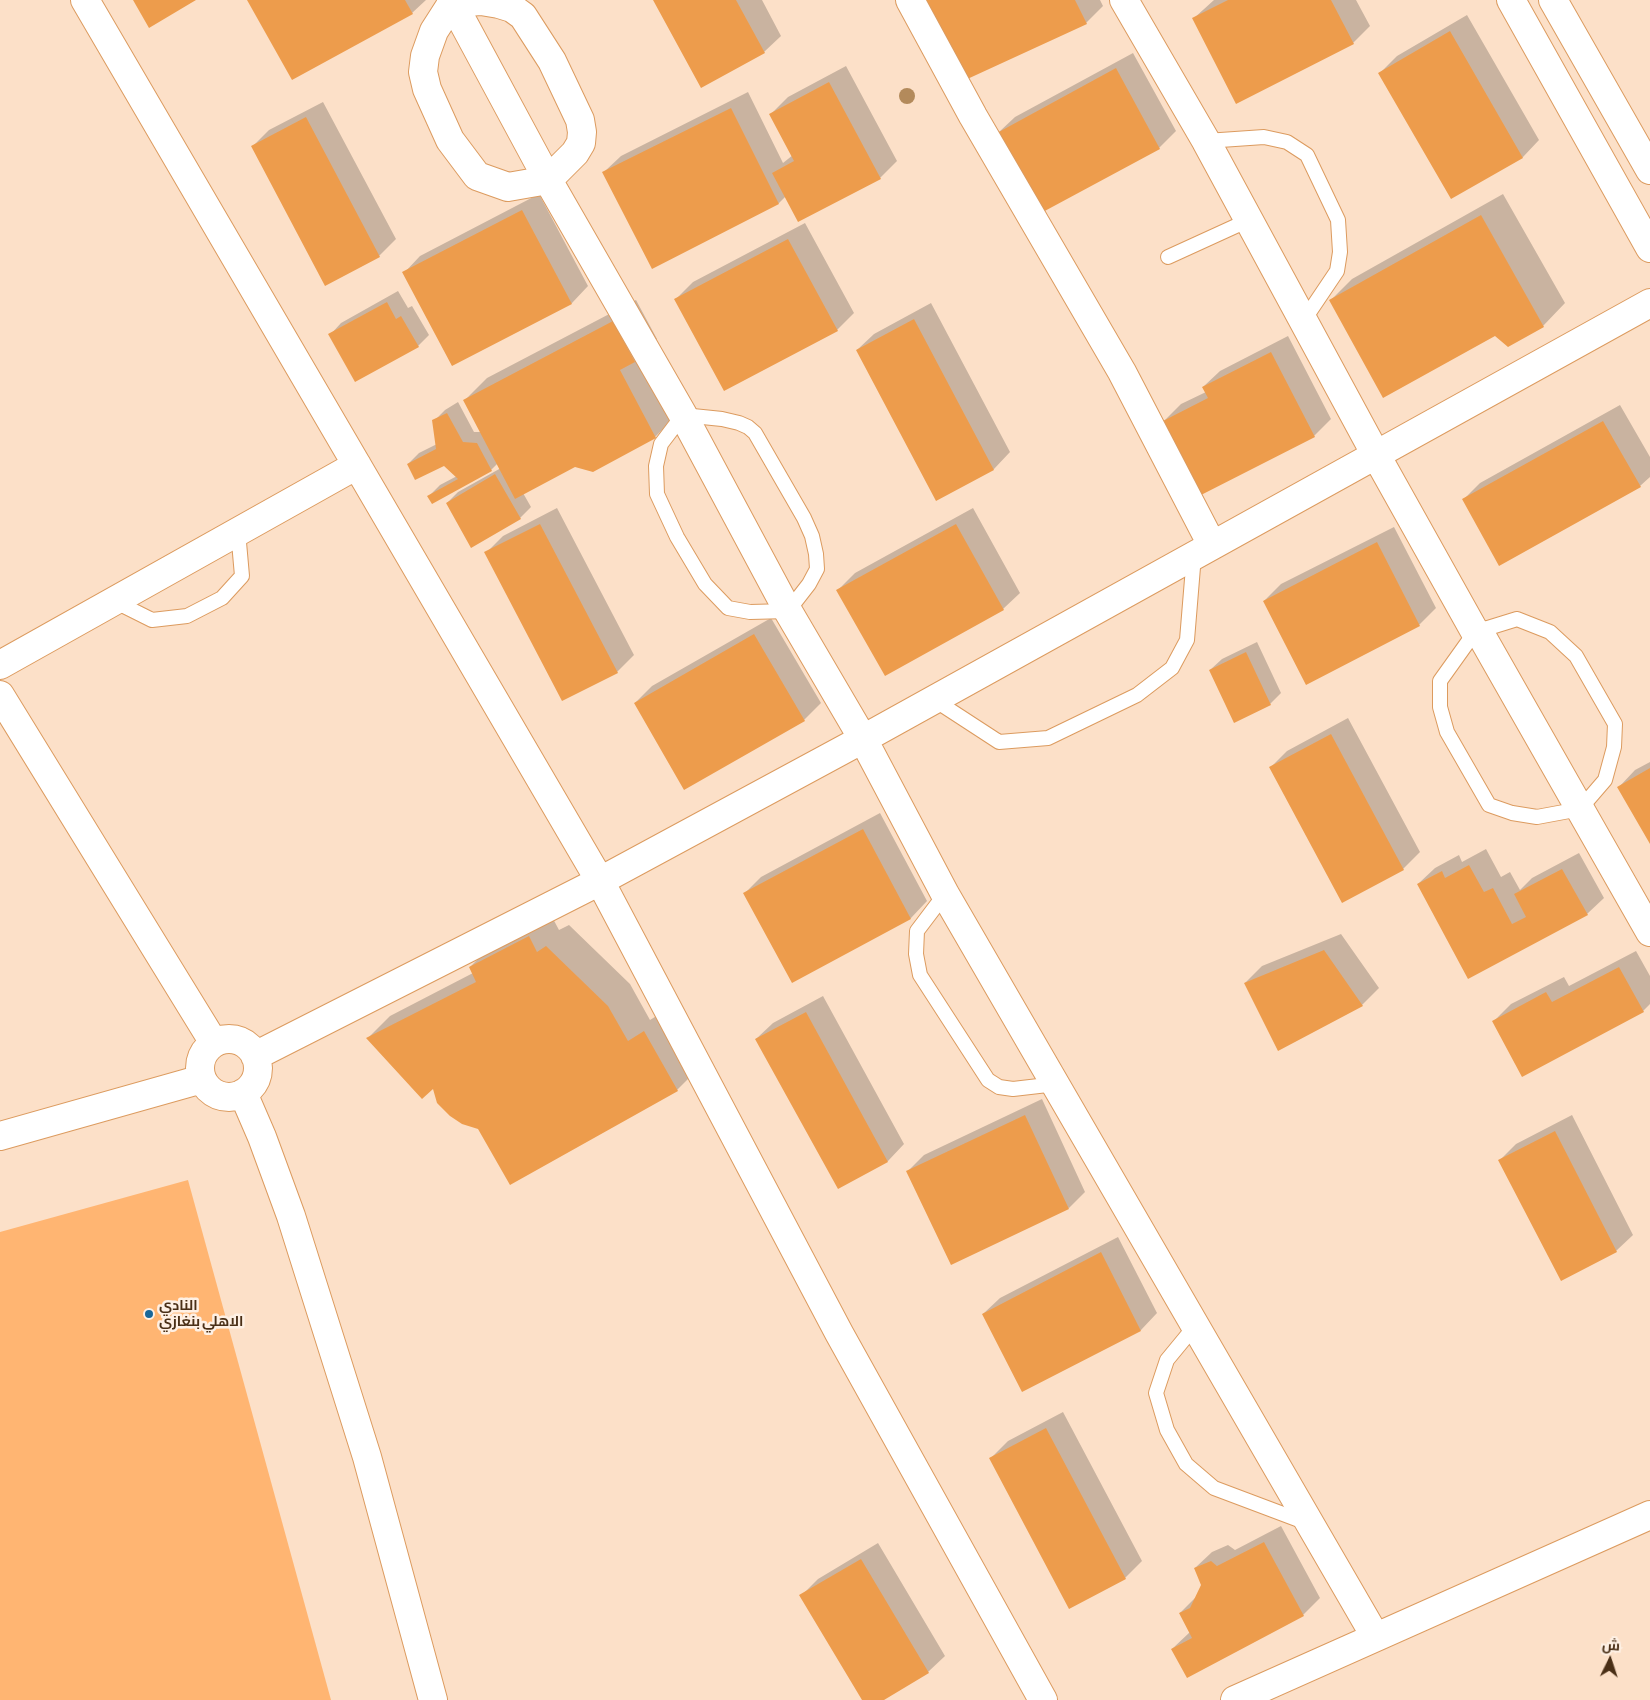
<!DOCTYPE html>
<html>
<head>
<meta charset="utf-8">
<style>
  body { margin:0 }
  #map { position:relative; width:1650px; height:1700px; overflow:hidden; background:#fce0c8; font-family:"Asap Condensed",Cairo,sans-serif }
  canvas { display:block }
  .north { position:absolute; left:1585px; top:1635px; width:50px; height:50px; -webkit-text-stroke:4px #fef0e4; paint-order:stroke; rotate:4deg; font-size:14px; font-weight:700; line-height:20px; text-align:center; color:#4a2f16 }
  .north::after { content:''; display:block; margin:auto; width:18px; height:22px; background:#4a2f16; clip-path:polygon(50% 0,100% 100%,50% 72%,0 100%) }
</style>
</head>
<body>
<div id="map">
<canvas width="1650" height="1700"></canvas>
<div class="north">ش</div>
</div>
<script>
const c = document.querySelector('canvas').getContext('2d');
c.lineJoin = 'round';
function paint(path, color) { c.fillStyle = color; c.fill(path, 'evenodd'); }
const shape = rows => new Path2D(rows.map(r => 'M' + r).join(''));
function trace(path, color, width, dash) { c.strokeStyle = color; c.lineWidth = width; c.lineCap = dash ? 'butt' : 'round'; c.setLineDash(dash || []); c.stroke(path); }
function label(font, color, halo, rows, align = 'center') {
  c.font = font + ' "Asap Condensed",Cairo,sans-serif'; c.lineWidth = 5; c.setLineDash([]); c.textBaseline = 'middle'; c.strokeStyle = halo; c.fillStyle = color; for (const [text, x, y, turn = 0] of rows) {
    c.save(); c.translate(x, y); c.rotate((+turn || 0) * Math.PI / 180); c.textAlign = isNaN(turn) ? turn : align; if (halo) c.strokeText(text, 0, 0); c.fillText(text, 0, 0); c.restore();
  }
}
paint(shape([
  [188,1180,331,1700,0,1700,0,1232]
]), '#ffb572');
paint(shape([
  [249,0,426,0,412,13],
  [655,0,762,0,781,36,764,52],
  [927,0,1100,0,1103,6,1086,23],
  [1214,0,1356,0,1370,26,1353,43,1193,19],
  [1467,15,1539,140,1523,157,1452,197,1380,73,1397,56],
  [1133,53,1176,131,1159,148,998,133,1015,117],
  [846,66,897,161,880,178,786,196,779,203,652,267,604,172,621,156,748,92,783,163,793,155,771,114,788,97],
  [323,102,396,239,379,256,252,147,269,130],
  [539,194,588,286,572,303,452,365,404,273,420,256],
  [1503,194,1565,303,1543,326,1330,301,1352,279],
  [805,223,854,313,837,330,676,299,693,282],
  [398,291,408,308,412,306,429,335,418,346,330,335,341,323],
  [636,300,657,339,644,352,677,415,655,437,575,466,523,493,531,507,520,518,447,503,458,492,501,468,498,463,491,470,429,496,440,485,457,476,444,464,408,464,419,453,437,444,434,421,445,410,458,402,474,432,482,432,465,400,487,378],
  [931,303,1010,452,994,469,937,499,857,350,874,334],
  [1288,336,1331,419,1314,436,1201,493,1164,421,1181,404,1206,392,1203,387,1220,371],
  [1620,405,1650,457,1650,477,1640,486,1463,500,1480,483],
  [557,508,634,655,617,672,486,553,503,536],
  [973,508,1020,593,1003,609,838,590,855,573],
  [1394,527,1436,608,1419,625,1264,601,1281,584],
  [771,618,821,703,804,720,635,703,652,686],
  [1257,642,1281,693,1270,704,1210,670,1222,659],
  [1348,718,1420,852,1403,869,1271,767,1287,751],
  [1650,762,1650,841,1619,787,1635,770],
  [880,813,927,901,911,918,792,981,745,893,761,877],
  [1486,849,1501,877,1510,872,1520,890,1532,878,1579,853,1604,898,1587,914,1469,977,1418,884,1435,868,1459,855,1462,862],
  [551,915,559,930,569,925,630,984,650,1020,666,1010,699,1068,677,1090,479,1128,434,1087,368,1038,390,1016,473,973,470,967,492,945],
  [1341,934,1379,988,1362,1005,1278,1050,1245,983,1262,966],
  [1636,951,1650,976,1650,1004,1643,1011,1494,1021,1511,1004,1564,977,1569,986],
  [823,996,904,1144,888,1161,838,1187,756,1039,773,1023],
  [1042,1099,1085,1192,1069,1208,908,1171,924,1155],
  [1572,1115,1633,1235,1616,1251,1500,1160,1516,1144],
  [1118,1237,1157,1313,1141,1330,1023,1390,983,1314,1000,1298],
  [1063,1412,1142,1561,1125,1578,991,1458,1008,1441],
  [1281,1526,1320,1598,1303,1615,1172,1649,1190,1632,1180,1613,1196,1597,1202,1585,1195,1568,1212,1552,1228,1545,1235,1550],
  [878,1543,945,1656,928,1672,882,1700,863,1700,801,1596,818,1579]
]), '#0003');
paint(shape([
  [133,0,196,0,149,28],
  [247,0,405,0,413,14,292,80],
  [653,0,736,0,765,53,701,88],
  [925,0,1075,0,1087,24,963,81],
  [1228,0,1331,0,1354,44,1236,104,1192,18],
  [1450,31,1523,158,1451,199,1378,73],
  [1116,68,1160,149,1041,213,997,133],
  [829,82,881,179,798,222,772,173,794,161,769,114],
  [731,108,779,204,652,269,602,172],
  [306,117,380,257,325,286,251,146],
  [522,210,572,304,452,366,402,272],
  [1481,215,1544,327,1508,347,1495,336,1383,398,1329,300],
  [788,239,838,331,724,391,674,299],
  [387,302,396,319,401,316,419,347,355,382,328,334],
  [914,319,994,470,936,501,856,350],
  [613,321,635,362,620,370,656,438,593,472,575,467,515,499,463,400],
  [1271,352,1315,437,1201,495,1163,421,1208,398,1202,387],
  [447,413,463,442,477,443,492,471,432,504,427,496,458,479,444,466,415,480,407,464,436,449,432,420],
  [1603,421,1641,487,1499,566,1462,499],
  [495,474,521,519,471,548,446,503],
  [540,524,618,673,562,701,484,552],
  [956,524,1004,610,885,676,836,590],
  [1377,542,1420,626,1306,685,1263,601],
  [754,634,805,721,684,790,634,703],
  [1246,652,1271,705,1234,723,1209,670],
  [1331,734,1404,870,1342,903,1269,767],
  [1650,768,1650,844,1617,787],
  [863,829,911,919,792,983,743,893],
  [1469,865,1484,892,1493,888,1512,924,1526,917,1514,894,1562,869,1588,915,1468,979,1417,884,1442,871,1445,878],
  [529,936,537,952,546,946,608,1006,628,1041,644,1031,678,1091,510,1185,478,1129,462,1124,450,1116,437,1103,433,1089,422,1099,366,1038,476,982,469,967],
  [1324,950,1363,1006,1278,1051,1244,983],
  [1619,967,1644,1012,1522,1077,1492,1021,1546,992,1552,1002],
  [806,1012,888,1162,838,1189,755,1039],
  [1025,1115,1069,1209,951,1265,906,1171],
  [1555,1131,1617,1252,1561,1281,1498,1160],
  [1101,1252,1141,1331,1022,1392,982,1314],
  [1046,1428,1126,1579,1069,1609,989,1458],
  [1264,1542,1304,1616,1187,1678,1171,1649,1192,1638,1179,1613,1190,1608,1201,1585,1194,1568,1211,1561,1217,1566],
  [861,1559,929,1673,884,1700,862,1700,799,1595]
]), '#ed9c4c');
const service = shape([
  [1206,141,1264,137,1287,142,1307,155,1338,220,1340,252,1337,271,1304,320],
  [1168,257,1249,220],
  [683,415,722,419,739,423,748,427,755,433,804,518,812,536,816,554,817,569,809,584,788,611,750,612,728,608,705,584,677,537,657,494,656,466,661,444,683,415],
  [114,601,152,620,187,616,222,598,242,576,238,531],
  [1517,619,1550,632,1576,656,1615,724,1614,747,1605,780,1580,809,1537,817,1512,813,1489,805,1447,732,1440,707,1440,681,1475,632,1517,619],
  [933,699,999,742,1048,738,1137,695,1172,668,1187,640,1194,555],
  [945,894,917,931,916,954,920,975,988,1080,999,1087,1013,1089,1056,1084],
  [1195,1326,1167,1360,1156,1393,1167,1430,1186,1464,1214,1488,1307,1523]
]);
const minor = shape([
  [85,0,600,881,839,1333,1043,1700],
  [451,0,548,180,683,415,788,611,863,739,945,894,1375,1636],
  [910,0,973,116,1122,372,1212,545],
  [1124,0,1206,141,1376,455,1475,632,1481,635,1650,932],
  [481,1,499,4,512,8,523,16,552,61,580,120,582,132,581,143,575,153,548,180,508,187,477,176,450,140,427,89,423,72,425,56,434,31,452,3,481,1],
  [0,665,357,465],
  [0,695,214,1043],
  '200 1068a29 29 0 1 1 58 0a29 29 0 1 1-58 0Z',
  [255,1056,600,881,863,739,1650,303],
  [243,1093,262,1137,291,1216,367,1457,433,1700],
  [0,1136,202,1079],
  [1235,1700,1650,1515]
]);
const trunk = shape([
  [1511,0,1650,248],
  [1553,0,1650,170]
]);
trace(service, '#dc9b5f', 16);
trace(minor, '#dc9b5f', 30);
trace(trunk, '#dc9b5f', 30);
trace(service, '#fff', 14);
trace(minor, '#fff', 28);
trace(trunk, '#fff', 28);
c.fillStyle = '#b38a5b';
for (const [x, y] of [
  [907,96]
]) { c.beginPath(); c.arc(x, y, 8, 0, 2 * Math.PI); c.fill(); }
for (const [x, y, r, color] of [
  [149,1314,5,"#186799"]
]) { const dot = new Path2D(); dot.arc(x, y, r, 0, 2 * Math.PI); c.fillStyle = color; c.fill(dot); trace(dot, '#fef0e4', 2); }
label('bold 14px', '#4a2f16', '#fef0e4', [
  ["النادي",159,1306],
  ["الاهلي بنغازي",159,1322]
], 'left');
</script>
</body>
</html>
